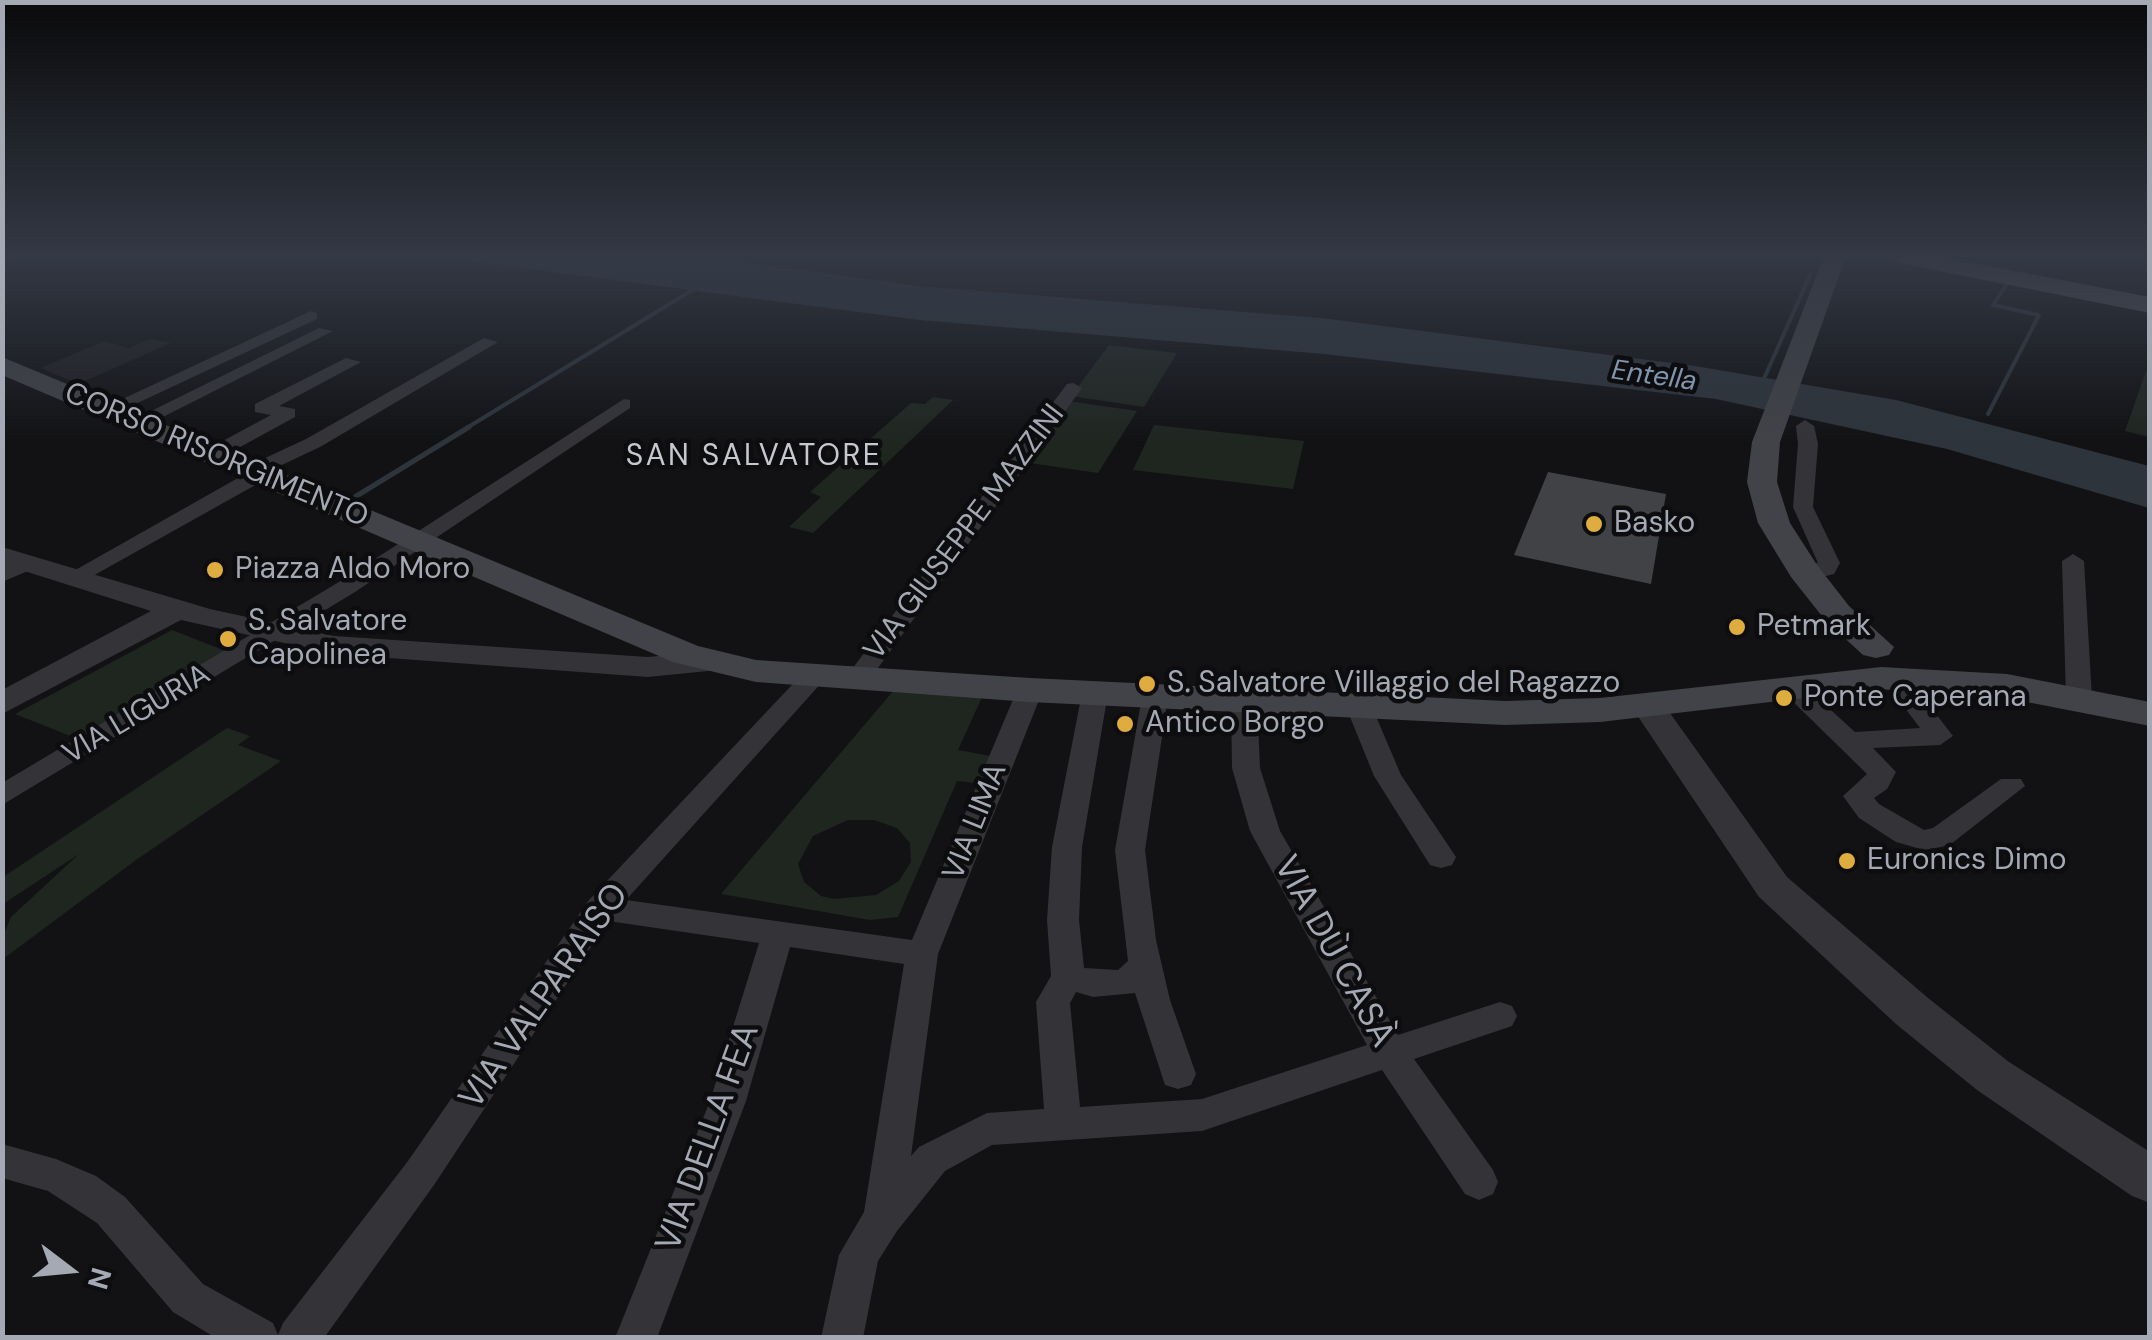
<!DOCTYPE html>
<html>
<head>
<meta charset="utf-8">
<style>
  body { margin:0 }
  #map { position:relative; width:2152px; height:1340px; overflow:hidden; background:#121214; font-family:"DM Sans",sans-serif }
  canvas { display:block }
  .frame { position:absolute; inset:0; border:5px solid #a5a9b3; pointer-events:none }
  .north { position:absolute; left:20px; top:1220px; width:100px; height:100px; -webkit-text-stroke:8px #0d0d0f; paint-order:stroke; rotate:106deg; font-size:28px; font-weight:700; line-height:40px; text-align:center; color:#a5a9b3 }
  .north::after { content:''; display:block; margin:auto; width:35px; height:45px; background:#a5a9b3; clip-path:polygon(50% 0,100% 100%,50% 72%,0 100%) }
</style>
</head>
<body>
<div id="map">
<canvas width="2152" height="1340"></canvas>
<div class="frame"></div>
<div class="north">N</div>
</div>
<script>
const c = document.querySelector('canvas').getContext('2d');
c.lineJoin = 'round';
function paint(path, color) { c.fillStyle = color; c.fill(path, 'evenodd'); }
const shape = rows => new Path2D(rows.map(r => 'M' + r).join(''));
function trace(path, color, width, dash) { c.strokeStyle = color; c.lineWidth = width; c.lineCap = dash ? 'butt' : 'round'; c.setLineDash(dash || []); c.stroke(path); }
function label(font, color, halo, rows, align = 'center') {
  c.font = font + ' "DM Sans",sans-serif'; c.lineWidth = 9; c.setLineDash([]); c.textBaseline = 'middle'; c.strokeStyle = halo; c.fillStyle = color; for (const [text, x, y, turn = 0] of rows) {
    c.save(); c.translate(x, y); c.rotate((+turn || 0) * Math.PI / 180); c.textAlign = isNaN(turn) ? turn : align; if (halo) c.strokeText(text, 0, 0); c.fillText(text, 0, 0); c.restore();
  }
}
paint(shape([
  [150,339,171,343,78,384,41,368,104,341,128,348]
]), '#1e1e20');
paint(shape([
  [1109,345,1177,353,1144,407,1071,396],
  [2149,363,2149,437,2125,431],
  [933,397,953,400,813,533,789,527,821,497,810,492,911,403,925,404],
  [1068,401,1137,411,1098,473,1023,462],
  [1154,425,1304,441,1293,489,1133,470],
  [172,630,228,652,78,739,15,714],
  [894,690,982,697,958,750,996,757,985,784,957,781,898,917,870,920,721,894],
  [848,820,874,820,897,828,910,843,911,862,899,881,876,895,834,899,821,896,804,882,798,864,813,836],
  [227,728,250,736,238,745,281,761,136,860,3,959,3,936,11,917,79,854,3,904,3,877]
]), '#1f2620');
paint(shape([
  [429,256,700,256,918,286,1321,318,1695,366,1896,400,2149,466,2149,508,1947,449,1716,399,1324,354,920,320]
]), '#2d343b');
trace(shape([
  [1762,383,1810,275],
  [1988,414,2039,315,1993,305,2008,282],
  [465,429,694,289]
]), '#2d343b', 4);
trace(shape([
  [350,500,469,427]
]), '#2d343b', 5);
paint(shape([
  [1548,472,1666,494,1651,584,1514,555]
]), '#414246');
paint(shape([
  [311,311,317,313,317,319,114,414,108,415,99,410,311,311],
  [319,328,333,331,145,426,131,426,129,422,319,328],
  [484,338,498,342,320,447,269,471,268,478,82,582,74,584,63,577,245,474,246,467,306,439,484,338],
  [346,358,361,362,279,406,295,409,295,417,220,458,206,458,206,450,271,415,255,412,255,404,346,358],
  [1073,383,1082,388,867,683,849,683,845,678,849,673,1067,384,1073,383],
  [624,399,630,400,630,408,355,592,2,805,2,783,339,582,624,399],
  [1805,420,1814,426,1818,444,1813,507,1840,563,1834,574,1826,576,1803,577,1792,570,1795,565,1818,563,1793,507,1798,444,1796,426,1805,420],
  [2073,554,2084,561,2092,698,2079,706,2066,698,2062,561,2073,554],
  [27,556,38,563,35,568,2,582,2,566,27,556],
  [815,667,828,675,824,680,626,900,912,940,1017,690,1021,684,1039,684,1043,690,938,954,911,1156,919,1147,987,1113,1044,1109,1036,1002,1051,976,1047,920,1052,847,1082,693,1095,685,1108,693,1082,847,1079,920,1084,968,1118,970,1128,961,1115,850,1142,697,1155,689,1164,691,1168,697,1145,850,1156,940,1170,1000,1196,1074,1191,1085,1178,1089,1165,1085,1135,993,1093,997,1076,992,1070,1003,1080,1107,1202,1099,1367,1045,1250,831,1232,768,1231,701,1244,693,1257,701,1260,768,1280,831,1398,1035,1500,1002,1512,1006,1517,1016,1512,1026,1414,1059,1493,1170,1498,1182,1493,1194,1479,1200,1465,1194,1382,1070,1202,1131,992,1145,945,1171,897,1231,878,1261,863,1338,821,1338,839,1255,864,1212,904,964,790,947,746,1101,657,1338,615,1338,710,1101,759,943,608,921,434,1185,324,1338,216,1338,173,1312,97,1223,48,1191,2,1178,2,1144,56,1159,96,1176,125,1197,203,1284,273,1323,278,1335,283,1323,408,1161,589,900,806,670,815,667],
  [1896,671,1905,674,1953,736,1940,745,1873,748,1896,772,1887,789,1874,798,1879,804,1924,830,1933,828,2001,779,2021,779,2025,786,1951,844,1941,847,1924,850,1896,842,1859,818,1843,796,1867,774,1777,686,1790,678,1799,681,1855,732,1920,728,1883,679,1896,671],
  [1359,699,1372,707,1401,775,1456,857,1452,865,1441,868,1430,865,1374,776,1346,707,1359,699]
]), '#343438');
paint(shape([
  [2,547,210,609,334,636,648,657,708,651,719,654,724,661,719,668,708,671,648,677,334,654,181,620,2,714,2,690,151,611,2,564,2,547],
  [1648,695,1660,699,1787,877,1928,998,2009,1062,2150,1152,2150,1203,2132,1196,1977,1090,1896,1024,1759,897,1631,706,1636,699,1648,695]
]), '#343438');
paint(shape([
  [1824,256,1846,256,1780,442,1777,482,1790,523,1817,565,1849,606,1894,647,1889,655,1876,658,1863,655,1825,620,1791,577,1758,523,1747,482,1752,442,1824,256],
  [2,357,698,646,756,660,1030,678,1505,701,1600,698,1881,667,2007,674,2150,702,2150,726,2032,703,1881,689,1600,722,1505,725,1030,702,756,682,673,662,2,375,2,357]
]), '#424348');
paint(shape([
  [1887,256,1937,256,2150,297,2150,313,1899,263,1887,256]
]), '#505157');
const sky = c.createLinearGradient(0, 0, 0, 444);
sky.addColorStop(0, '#0a0a0b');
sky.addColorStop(0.58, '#333945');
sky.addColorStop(1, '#33394500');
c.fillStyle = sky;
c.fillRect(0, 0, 2152, 444);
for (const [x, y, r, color] of [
  [1594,524,10,"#dfac3f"],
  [215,570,10,"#dfac3f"],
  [1737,627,10,"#dfac3f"],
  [228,639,10,"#dfac3f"],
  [1147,684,10,"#dfac3f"],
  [1784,698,10,"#dfac3f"],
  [1125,724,10,"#dfac3f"],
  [1847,861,10,"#dfac3f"]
]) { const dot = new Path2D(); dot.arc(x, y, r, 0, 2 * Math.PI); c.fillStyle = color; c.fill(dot); trace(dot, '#0d0d0f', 4); }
label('italic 28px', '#7f95ab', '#0d0d0f', [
  ["Entella",1654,377,8]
]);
label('30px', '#a5a9b3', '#0d0d0f', [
  ["CORSO RISORGIMENTO",216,456,23],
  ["VIA GIUSEPPE MAZZINI",965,533,-53],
  ["VIA LIGURIA",137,715,-31],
  ["VIA LIMA",976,822,-68]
]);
c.letterSpacing = '2.5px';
label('30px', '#c6c8cf', '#0d0d0f', [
  ["SAN SALVATORE",754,457]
]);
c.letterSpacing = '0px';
label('30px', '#a5a9b3', '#0d0d0f', [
  ["Basko",1614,524],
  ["Piazza Aldo Moro",235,570],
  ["S. Salvatore",248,622],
  ["Capolinea",248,656],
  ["Petmark",1757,627],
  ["S. Salvatore Villaggio del Ragazzo",1167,684],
  ["Ponte Caperana",1804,698],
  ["Antico Borgo",1145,724],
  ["Euronics Dimo",1867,861]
], 'left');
label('35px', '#a5a9b3', '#0d0d0f', [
  ["VIA DÙ CASÀ",1333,952,61],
  ["VIA VALPARAISO",545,997,-55],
  ["VIA DELLA FEA",709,1138,-70]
]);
</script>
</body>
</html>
